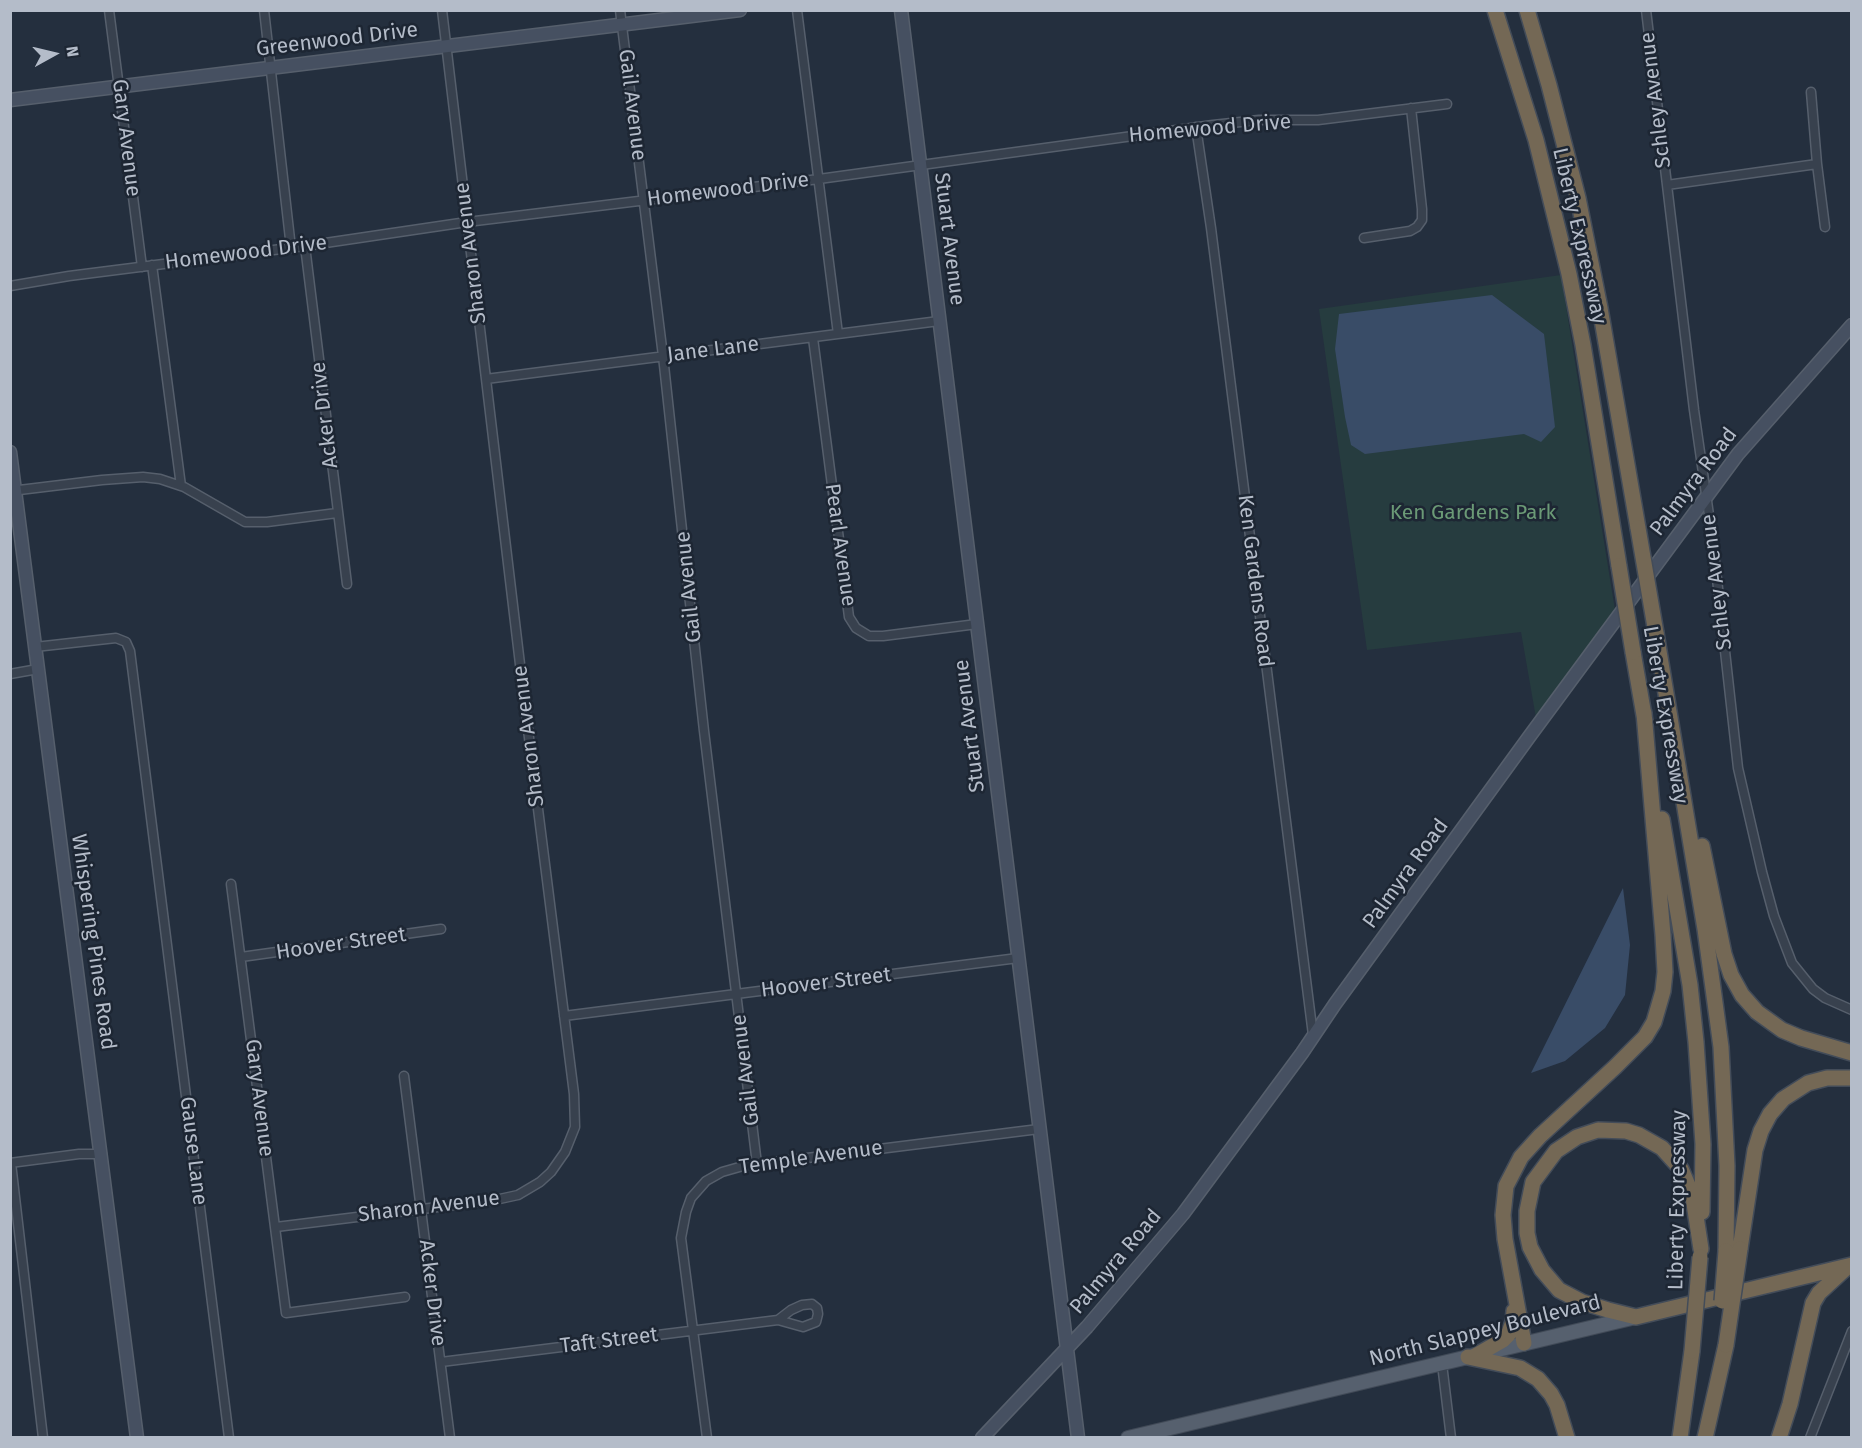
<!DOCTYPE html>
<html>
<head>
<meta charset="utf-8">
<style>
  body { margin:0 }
  #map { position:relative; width:1862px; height:1448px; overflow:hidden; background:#242f3e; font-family:"Fira Sans",sans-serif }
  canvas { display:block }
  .frame { position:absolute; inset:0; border:12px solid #b4bcc9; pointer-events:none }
  .north { position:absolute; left:24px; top:24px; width:60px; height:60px; -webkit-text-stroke:4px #1d2633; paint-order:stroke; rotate:82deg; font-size:16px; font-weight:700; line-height:24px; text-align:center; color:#b4bcc9 }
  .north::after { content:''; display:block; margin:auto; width:21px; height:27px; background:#b4bcc9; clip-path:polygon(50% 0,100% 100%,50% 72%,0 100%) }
</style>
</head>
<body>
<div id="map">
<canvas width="1862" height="1448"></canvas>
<div class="frame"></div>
<div class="north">N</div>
</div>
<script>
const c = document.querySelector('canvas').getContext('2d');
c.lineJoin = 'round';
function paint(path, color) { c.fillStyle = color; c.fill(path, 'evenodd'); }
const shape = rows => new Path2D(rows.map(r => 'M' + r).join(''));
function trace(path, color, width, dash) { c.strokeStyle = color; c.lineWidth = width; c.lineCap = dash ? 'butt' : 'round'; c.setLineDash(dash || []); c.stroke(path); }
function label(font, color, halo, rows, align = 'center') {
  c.font = font + ' "Fira Sans",sans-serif'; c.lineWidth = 5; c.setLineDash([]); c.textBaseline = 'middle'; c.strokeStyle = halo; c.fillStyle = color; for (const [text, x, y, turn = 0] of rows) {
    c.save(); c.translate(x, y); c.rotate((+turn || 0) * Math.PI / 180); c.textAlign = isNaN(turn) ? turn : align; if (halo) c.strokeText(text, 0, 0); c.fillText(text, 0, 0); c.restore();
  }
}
paint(shape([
  [1561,275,1615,610,1536,718,1521,632,1367,650,1319,309]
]), '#263c3f');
paint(shape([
  [1492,295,1544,334,1555,427,1541,442,1524,434,1365,454,1351,445,1345,417,1335,349,1339,314],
  [1623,888,1630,945,1625,995,1605,1028,1565,1061,1531,1073]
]), '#394c67');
const street = shape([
  [109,10,142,267],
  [264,10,291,248],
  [620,10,663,356,704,731,757,1164],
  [797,10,838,334],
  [1646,10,1694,410,1713,543,1738,768,1762,872,1774,916,1792,963,1813,989,1825,998,1852,1010],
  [1196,127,1211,228,1313,1035],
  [1817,164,1825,227],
  [1667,185,1817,164,1811,92],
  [1364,238,1410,231,1417,227,1422,220,1422,209,1411,108],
  [305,246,347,584],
  [152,265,181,486],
  [10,286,69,276,305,246,467,222,819,179,1213,125,1259,120,1318,120,1447,104],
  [813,338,849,617,856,628,869,636,883,636,977,624],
  [486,379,939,321],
  [11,491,102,480,143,477,160,479,184,487,245,522,267,522,337,513],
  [35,647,116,638,126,642,130,651,229,1438],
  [10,674,38,669],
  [231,884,286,1313,405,1297],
  [241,957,441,929],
  [564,1016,1018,958],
  [404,1076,450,1438],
  [10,1163,79,1154,102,1154],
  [11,1163,43,1438],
  [276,1227,495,1200,518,1195,540,1182,551,1172,565,1152,575,1127,574,1094,525,706,442,10],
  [441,1362,778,1320,803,1327,816,1322,818,1314,817,1308,812,1304,802,1305,791,1310,778,1320],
  [1442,1364,1451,1438],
  [707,1438,681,1238,686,1212,691,1198,706,1181,722,1172,743,1166,1039,1129],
  [1810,1438,1852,1331]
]);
const secondary = shape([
  [901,10,1078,1438],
  [10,100,740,10],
  [10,452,137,1438],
  [982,1438,1087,1327,1183,1214,1302,1053,1335,1004,1529,737,1738,454,1852,325]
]);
const primary = shape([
  [1128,1438,1636,1317]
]);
const highway = shape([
  [1495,10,1536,140,1569,274,1583,345,1619,566],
  [1527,10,1549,85,1578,198,1600,308,1638,528],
  [1656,633,1705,929,1721,1047,1727,1166,1726,1251],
  [1633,652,1645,721],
  [1662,819,1690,985,1696,1042,1703,1144,1702,1212],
  [1702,846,1724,954,1731,975,1742,995,1757,1012,1782,1030,1801,1038,1852,1053],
  [1701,1249,1693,1197,1681,1169,1662,1148,1639,1135,1626,1131,1598,1130,1577,1137,1556,1151,1533,1182,1527,1211,1527,1233,1530,1247,1542,1270,1559,1290,1582,1302,1608,1310,1636,1317,1852,1265],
  [1740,1249,1755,1150,1761,1131,1770,1114,1783,1099,1808,1083,1827,1078,1852,1078],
  [1524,1343,1505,1239,1503,1215,1506,1186,1521,1157,1540,1136,1615,1067,1645,1037,1654,1022,1663,991,1665,972,1663,935,1644,713],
  [1475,1356,1503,1340,1508,1335,1513,1322,1514,1311],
  [1468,1357,1520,1368,1538,1379,1551,1394,1557,1405,1567,1438],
  [1680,1438,1692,1351],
  [1705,1438,1726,1345],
  [1779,1438,1790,1404,1813,1303,1819,1293,1845,1269]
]);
trace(street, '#565f6c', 11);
trace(secondary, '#565f6c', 15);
trace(primary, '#414a57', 16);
trace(highway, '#434c59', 18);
trace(street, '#38414e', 8);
trace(secondary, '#465061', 12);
trace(primary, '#56606e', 14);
trace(highway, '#746855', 15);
const highwayBridge = shape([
  [1638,528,1656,633],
  [1619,566,1633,652],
  [1722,1301,1726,1251],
  [1726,1345,1740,1249],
  [1692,1351,1700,1257]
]);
trace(highwayBridge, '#434c59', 18, []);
trace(highwayBridge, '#746855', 15);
label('21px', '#b4bcc9', '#1d2633', [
  ["Greenwood Drive",337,40,-7],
  ["Schley Avenue",1656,100,-97],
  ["Gail Avenue",632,105,83],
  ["Homewood Drive",1210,129,-5],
  ["Gary Avenue",126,138,83],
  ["Homewood Drive",728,190,-7],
  ["Liberty Expressway",1579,236,77],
  ["Stuart Avenue",949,239,83],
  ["Homewood Drive",246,253,-7],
  ["Sharon Avenue",471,253,-97],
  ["Jane Lane",713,350,-7],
  ["Acker Drive",325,415,-97],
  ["Palmyra Road",1694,482,-53],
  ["Pearl Avenue",840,545,82],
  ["Ken Gardens Road",1255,581,83],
  ["Schley Avenue",1717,582,-97],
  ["Gail Avenue",689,587,-96],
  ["Liberty Expressway",1665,715,80],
  ["Stuart Avenue",970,726,-97],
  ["Sharon Avenue",529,736,-97],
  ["Palmyra Road",1406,874,-54],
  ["Whispering Pines Road",93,942,82],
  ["Hoover Street",341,944,-8],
  ["Hoover Street",826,983,-7],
  ["Gail Avenue",746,1070,-97],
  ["Gary Avenue",259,1098,83],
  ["Gause Lane",193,1151,83],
  ["Temple Avenue",811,1158,-8],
  ["Liberty Expressway",1678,1200,-89],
  ["Sharon Avenue",429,1207,-7],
  ["Palmyra Road",1116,1262,-50],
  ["Acker Drive",432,1293,83],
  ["North Slappey Boulevard",1485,1331,-14],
  ["Taft Street",609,1341,-7]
]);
label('21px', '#6b9a76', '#1d2633', [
  ["Ken Gardens Park",1473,513]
]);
</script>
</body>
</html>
